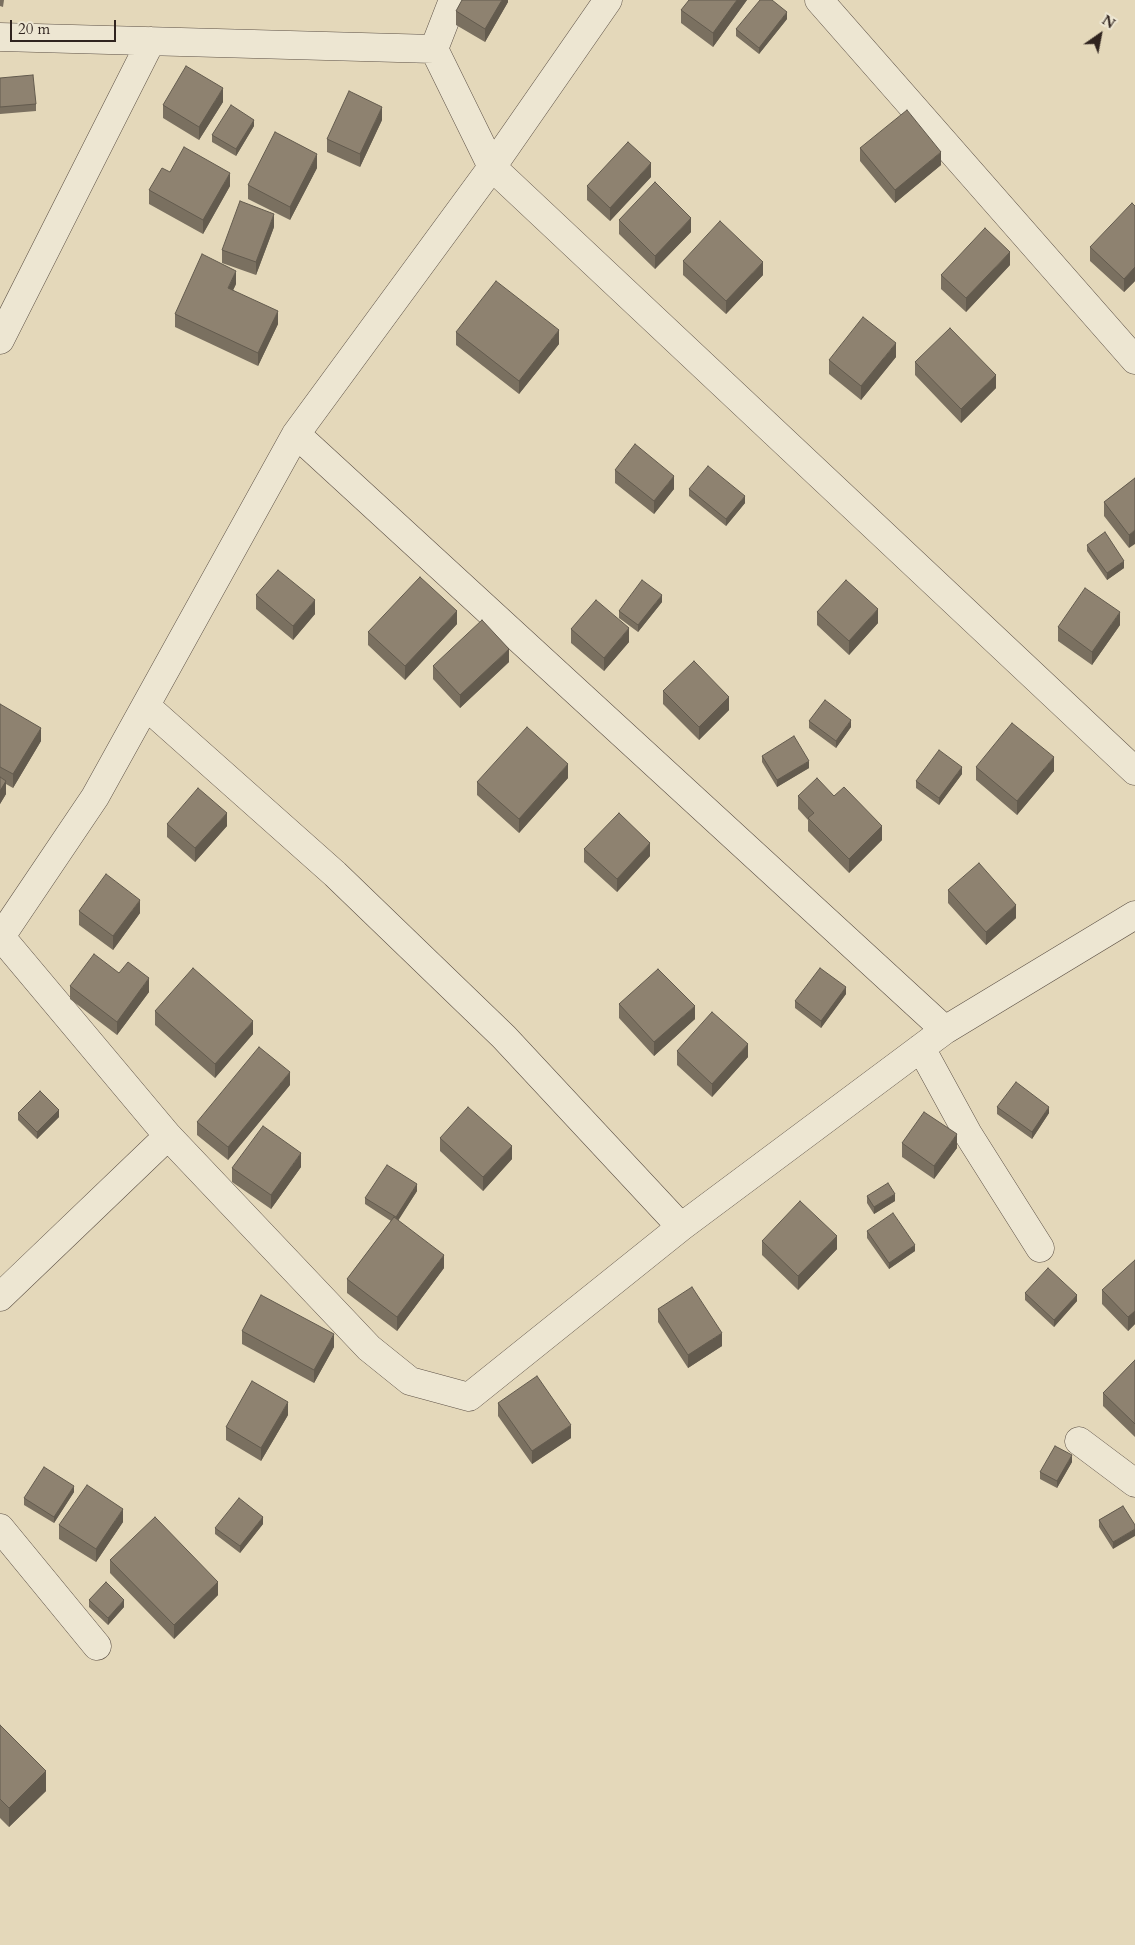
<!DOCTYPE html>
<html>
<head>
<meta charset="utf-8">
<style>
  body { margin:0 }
  #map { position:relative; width:1135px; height:1945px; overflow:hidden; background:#e4d8ba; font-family:Cardo,serif }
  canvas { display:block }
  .north { position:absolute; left:1075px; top:10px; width:50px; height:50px; -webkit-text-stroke:4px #ede6d2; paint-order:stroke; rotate:33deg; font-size:14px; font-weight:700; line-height:20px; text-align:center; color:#30241f }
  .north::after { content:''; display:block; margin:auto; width:18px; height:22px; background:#30241f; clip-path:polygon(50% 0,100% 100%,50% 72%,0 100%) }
  .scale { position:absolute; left:10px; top:20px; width:106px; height:22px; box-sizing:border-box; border:2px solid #30241f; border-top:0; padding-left:6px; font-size:15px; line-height:18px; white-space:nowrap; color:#30241f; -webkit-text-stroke:4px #ede6d2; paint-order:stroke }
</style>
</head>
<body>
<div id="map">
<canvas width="1135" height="1945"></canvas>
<div class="north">N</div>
<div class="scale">20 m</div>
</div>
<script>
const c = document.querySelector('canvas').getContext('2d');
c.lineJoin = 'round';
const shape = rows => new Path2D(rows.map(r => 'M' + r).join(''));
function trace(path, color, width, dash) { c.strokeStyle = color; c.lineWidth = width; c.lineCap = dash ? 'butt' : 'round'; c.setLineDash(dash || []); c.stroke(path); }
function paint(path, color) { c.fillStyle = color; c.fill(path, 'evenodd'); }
const minor = shape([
  [819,0,1135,360],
  [0,37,434,49,453,0],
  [434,49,492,167,1135,771],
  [0,340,151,41],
  [296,434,945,1030],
  [146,706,335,874,504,1037,681,1227],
  [1,937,168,1136,369,1348,410,1381,469,1397,681,1227,945,1030,1135,915],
  [0,938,95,797,296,434,492,167,608,0],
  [921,1048,968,1134,1040,1248],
  [0,1297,168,1136],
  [1079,1441,1135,1483],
  [0,1528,97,1646]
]);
trace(minor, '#5d5146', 29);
trace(minor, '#ede6d2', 28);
paint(shape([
  [0,0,4,0,3,7,0,6],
  [508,0,508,2,485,42,456,25,456,11],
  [747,0,713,47,681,23,681,10],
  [787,19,759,54,736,36,736,29],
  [0,78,36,104,36,111,0,114],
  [223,102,199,140,163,118,163,105],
  [382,120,360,167,327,152,327,139],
  [254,126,236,156,212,142,212,135],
  [860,148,941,165,895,203,860,161],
  [317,168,290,220,248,199,248,185],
  [170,172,230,186,203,234,149,204,149,190],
  [651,177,610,221,587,200,587,186],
  [1135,206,1135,281,1124,292,1090,261,1090,247],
  [619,220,691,232,655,269,619,234],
  [274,227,256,275,222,263,222,250],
  [683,261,763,275,726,314,683,275],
  [1010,265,966,312,941,289,941,275],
  [236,284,233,290,278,324,258,366,175,327,175,314],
  [456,332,559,344,519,394,456,345],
  [896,357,861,400,829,374,829,360],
  [915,362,996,388,961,423,915,375],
  [615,470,674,489,654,514,615,483],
  [1135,478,1129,548,1104,516,1104,502],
  [689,489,745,503,726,526,689,496],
  [1087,545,1124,568,1107,580,1087,551],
  [256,595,315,614,293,640,256,609],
  [662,602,638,632,619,618,619,611],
  [817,612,878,623,849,655,817,625],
  [457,624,405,680,368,645,368,632],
  [1120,625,1092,665,1058,641,1058,627],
  [571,629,629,642,604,671,571,643],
  [509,662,460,708,433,679,433,666],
  [663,691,729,710,699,740,663,704],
  [0,704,41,741,13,788,6,784,6,794,0,804],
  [809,721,851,727,836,748,809,728],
  [762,756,809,768,777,787,762,762],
  [976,767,1054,771,1017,815,976,780],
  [962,774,939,805,916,788,916,781],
  [568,778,519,833,477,795,477,782],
  [798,796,834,796,882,840,849,873,808,831,808,820,798,809],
  [167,824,227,826,195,862,167,837],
  [584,849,650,856,617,892,584,862],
  [948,890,1016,918,986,945,948,903],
  [79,911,140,913,113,950,79,925],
  [119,973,149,992,117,1035,70,999,70,986],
  [846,994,821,1028,795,1008,795,1001],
  [619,1004,695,1019,654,1056,619,1018],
  [155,1011,253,1034,215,1078,155,1025],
  [677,1051,748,1057,712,1097,677,1065],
  [290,1085,228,1160,197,1135,197,1122],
  [997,1107,1049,1113,1032,1139,997,1114],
  [18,1113,59,1117,37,1139,18,1120],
  [440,1138,512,1159,483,1191,440,1151],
  [902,1143,957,1148,934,1179,902,1157],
  [301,1167,271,1209,232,1182,232,1168],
  [417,1191,398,1220,444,1268,397,1331,347,1293,347,1279,391,1221,365,1204,365,1198],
  [867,1196,895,1201,874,1214,867,1203],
  [867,1231,915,1251,889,1269,867,1238],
  [762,1241,837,1249,798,1290,762,1255],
  [1135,1260,1135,1324,1128,1331,1102,1304,1102,1290],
  [1025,1293,1077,1301,1054,1327,1025,1300],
  [658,1309,722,1346,688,1368,658,1322],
  [242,1331,334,1347,314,1383,242,1344],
  [1135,1360,1135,1437,1103,1406,1103,1393],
  [498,1403,571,1438,532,1464,498,1416],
  [288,1415,261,1461,226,1440,226,1427],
  [1072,1462,1057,1488,1040,1479,1040,1472],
  [74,1492,54,1523,24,1505,24,1498],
  [1123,1506,1113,1549,1099,1527,1099,1520],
  [123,1522,96,1562,59,1539,59,1525],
  [263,1524,240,1553,215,1534,215,1528],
  [110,1560,218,1595,174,1639,110,1573],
  [89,1600,124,1607,108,1625,89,1607],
  [0,1725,46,1791,9,1827,0,1818]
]), '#7a7060');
paint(shape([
  [502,0,508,0,508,2,485,42,485,29],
  [737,0,747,0,713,47,713,33],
  [787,12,787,19,759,54,759,48],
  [223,88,223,102,199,140,199,127],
  [382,107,382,120,360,167,360,154],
  [254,120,254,126,236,156,236,149],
  [941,152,941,165,895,203,895,190],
  [317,154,317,168,290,220,290,207],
  [651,163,651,177,610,221,610,208],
  [230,173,230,186,203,234,203,220],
  [274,214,274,227,256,275,256,262],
  [691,218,691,232,655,269,655,256],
  [1010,252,1010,265,966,312,966,298],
  [763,262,763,275,726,314,726,301],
  [1135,267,1135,281,1124,292,1124,279],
  [236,271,236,284,228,301,228,288],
  [278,311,278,324,258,366,258,353],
  [559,330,559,344,519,394,519,381],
  [896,343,896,357,861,400,861,386],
  [996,375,996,388,961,423,961,409],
  [674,476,674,489,654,514,654,501],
  [745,496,745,503,726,526,726,519],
  [1135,530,1135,544,1129,548,1129,535],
  [1124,561,1124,568,1107,580,1107,573],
  [662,595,662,602,638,632,638,625],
  [315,600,315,614,293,640,293,626],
  [878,609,878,623,849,655,849,641],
  [457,611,457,624,405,680,405,666],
  [1120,612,1120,625,1092,665,1092,652],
  [629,628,629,642,604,671,604,658],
  [509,649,509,662,460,708,460,695],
  [729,697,729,710,699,740,699,727],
  [851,720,851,727,836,748,836,741],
  [41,728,41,741,13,788,13,774],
  [1054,757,1054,771,1017,815,1017,801],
  [809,761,809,768,777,787,777,780],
  [568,764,568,778,519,833,519,819],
  [962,767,962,774,939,805,939,798],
  [6,781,6,794,0,804,0,791],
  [227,813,227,826,195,862,195,848],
  [882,826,882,840,849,873,849,859],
  [650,843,650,856,617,892,617,879],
  [140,900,140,913,113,950,113,936],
  [1016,905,1016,918,986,945,986,932],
  [149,978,149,992,117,1035,117,1022],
  [846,987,846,994,821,1028,821,1021],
  [695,1006,695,1019,654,1056,654,1042],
  [253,1021,253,1034,215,1078,215,1064],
  [748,1044,748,1057,712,1097,712,1084],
  [290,1072,290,1085,228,1160,228,1147],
  [1049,1107,1049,1113,1032,1139,1032,1132],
  [59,1110,59,1117,37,1139,37,1132],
  [957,1134,957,1148,934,1179,934,1166],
  [512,1146,512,1159,483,1191,483,1177],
  [301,1153,301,1167,271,1209,271,1195],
  [417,1184,417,1191,396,1224,396,1217],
  [895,1194,895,1201,874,1214,874,1207],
  [837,1236,837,1249,798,1290,798,1276],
  [915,1245,915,1251,889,1269,889,1263],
  [444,1255,444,1268,397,1331,397,1317],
  [1077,1295,1077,1301,1054,1327,1054,1320],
  [1135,1311,1135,1324,1128,1331,1128,1317],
  [722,1333,722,1346,688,1368,688,1355],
  [334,1334,334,1347,314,1383,314,1370],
  [288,1402,288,1415,261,1461,261,1448],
  [571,1425,571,1438,532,1464,532,1451],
  [1072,1455,1072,1462,1057,1488,1057,1481],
  [74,1486,74,1492,54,1523,54,1517],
  [123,1509,123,1522,96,1562,96,1549],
  [263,1517,263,1524,240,1553,240,1546],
  [1135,1529,1135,1536,1113,1549,1113,1542],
  [218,1582,218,1595,174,1639,174,1625],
  [124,1600,124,1607,108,1625,108,1618],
  [46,1771,46,1791,9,1827,9,1808]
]), '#635b4e');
const building = shape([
  [462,0,502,0,485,29,456,11,462,0],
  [689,0,737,0,713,33,681,10,689,0],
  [760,0,772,0,787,12,759,48,736,29,760,0],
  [186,66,223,88,199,127,163,105,186,66],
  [33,75,36,104,0,107,0,78,33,75],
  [349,91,382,107,360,154,327,139,349,91],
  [231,105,254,120,236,149,212,135,231,105],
  [907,110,941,152,895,190,860,148,907,110],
  [275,132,317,154,290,207,248,185,275,132],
  [628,142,651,163,610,208,587,186,628,142],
  [184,147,230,173,203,220,149,190,162,168,170,172,184,147],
  [655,182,691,218,655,256,619,220,655,182],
  [240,201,274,214,256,262,222,250,240,201],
  [1132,203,1135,206,1135,267,1124,279,1090,247,1132,203],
  [720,221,763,262,726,301,683,261,720,221],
  [985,228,1010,252,966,298,941,275,985,228],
  [202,254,236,271,228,288,278,311,258,353,175,314,202,254],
  [496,281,559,330,519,381,456,332,496,281],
  [863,317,896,343,861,386,829,360,863,317],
  [950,328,996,375,961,409,915,362,950,328],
  [635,444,674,476,654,501,615,470,635,444],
  [708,466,745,496,726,519,689,489,708,466],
  [1135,478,1135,530,1129,535,1104,502,1135,478],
  [1105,532,1124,561,1107,573,1087,545,1105,532],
  [278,570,315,600,293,626,256,595,278,570],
  [420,577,457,611,405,666,368,632,420,577],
  [642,580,662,595,638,625,619,611,642,580],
  [846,580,878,609,849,641,817,612,846,580],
  [1085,588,1120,612,1092,652,1058,627,1085,588],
  [596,600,629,628,604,658,571,629,596,600],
  [482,620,509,649,460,695,433,666,482,620],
  [694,661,729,697,699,727,663,691,694,661],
  [825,700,851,720,836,741,809,721,825,700],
  [0,704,41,728,13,774,0,767,0,704],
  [1012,723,1054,757,1017,801,976,767,1012,723],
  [527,727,568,764,519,819,477,782,527,727],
  [794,736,809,761,777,780,762,756,794,736],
  [939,750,962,767,939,798,916,781,939,750],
  [0,777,6,781,0,791,0,777],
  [817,778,834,796,844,787,882,826,849,859,808,818,814,813,798,796,817,778],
  [198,788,227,813,195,848,167,824,198,788],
  [619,813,650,843,617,879,584,849,619,813],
  [979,863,1016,905,986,932,948,890,979,863],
  [106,874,140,900,113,936,79,911,106,874],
  [94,954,119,973,128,962,149,978,117,1022,70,986,94,954],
  [193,968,253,1021,215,1064,155,1011,193,968],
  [820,968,846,987,821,1021,795,1001,820,968],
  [658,969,695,1006,654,1042,619,1004,658,969],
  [712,1012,748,1044,712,1084,677,1051,712,1012],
  [259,1047,290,1072,228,1147,197,1122,259,1047],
  [1016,1082,1049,1107,1032,1132,997,1107,1016,1082],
  [40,1091,59,1110,37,1132,18,1113,40,1091],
  [468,1107,512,1146,483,1177,440,1138,468,1107],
  [924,1112,957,1134,934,1166,902,1143,924,1112],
  [263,1126,301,1153,271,1195,232,1168,263,1126],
  [387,1165,417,1184,396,1217,365,1198,387,1165],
  [888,1183,895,1194,874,1207,867,1196,888,1183],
  [800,1201,837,1236,798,1276,762,1241,800,1201],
  [893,1213,915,1245,889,1263,867,1231,893,1213],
  [394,1217,444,1255,397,1317,347,1279,394,1217],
  [1135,1260,1135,1311,1128,1317,1102,1290,1135,1260],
  [1048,1268,1077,1295,1054,1320,1025,1293,1048,1268],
  [692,1287,722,1333,688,1355,658,1309,692,1287],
  [261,1295,334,1334,314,1370,242,1331,261,1295],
  [1135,1360,1135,1424,1103,1393,1135,1360],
  [537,1376,571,1425,532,1451,498,1403,537,1376],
  [252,1381,288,1402,261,1448,226,1427,252,1381],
  [1055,1446,1072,1455,1057,1481,1040,1472,1055,1446],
  [44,1467,74,1486,54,1517,24,1498,44,1467],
  [87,1485,123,1509,96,1549,59,1525,87,1485],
  [239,1498,263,1517,240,1546,215,1528,239,1498],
  [1123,1506,1135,1525,1135,1529,1113,1542,1099,1520,1123,1506],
  [155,1517,218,1582,174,1625,110,1560,155,1517],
  [106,1582,124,1600,108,1618,89,1600,106,1582],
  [0,1725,46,1771,9,1808,0,1799,0,1725]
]);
paint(building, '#8e8270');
trace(building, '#635b4e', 1);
</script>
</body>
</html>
